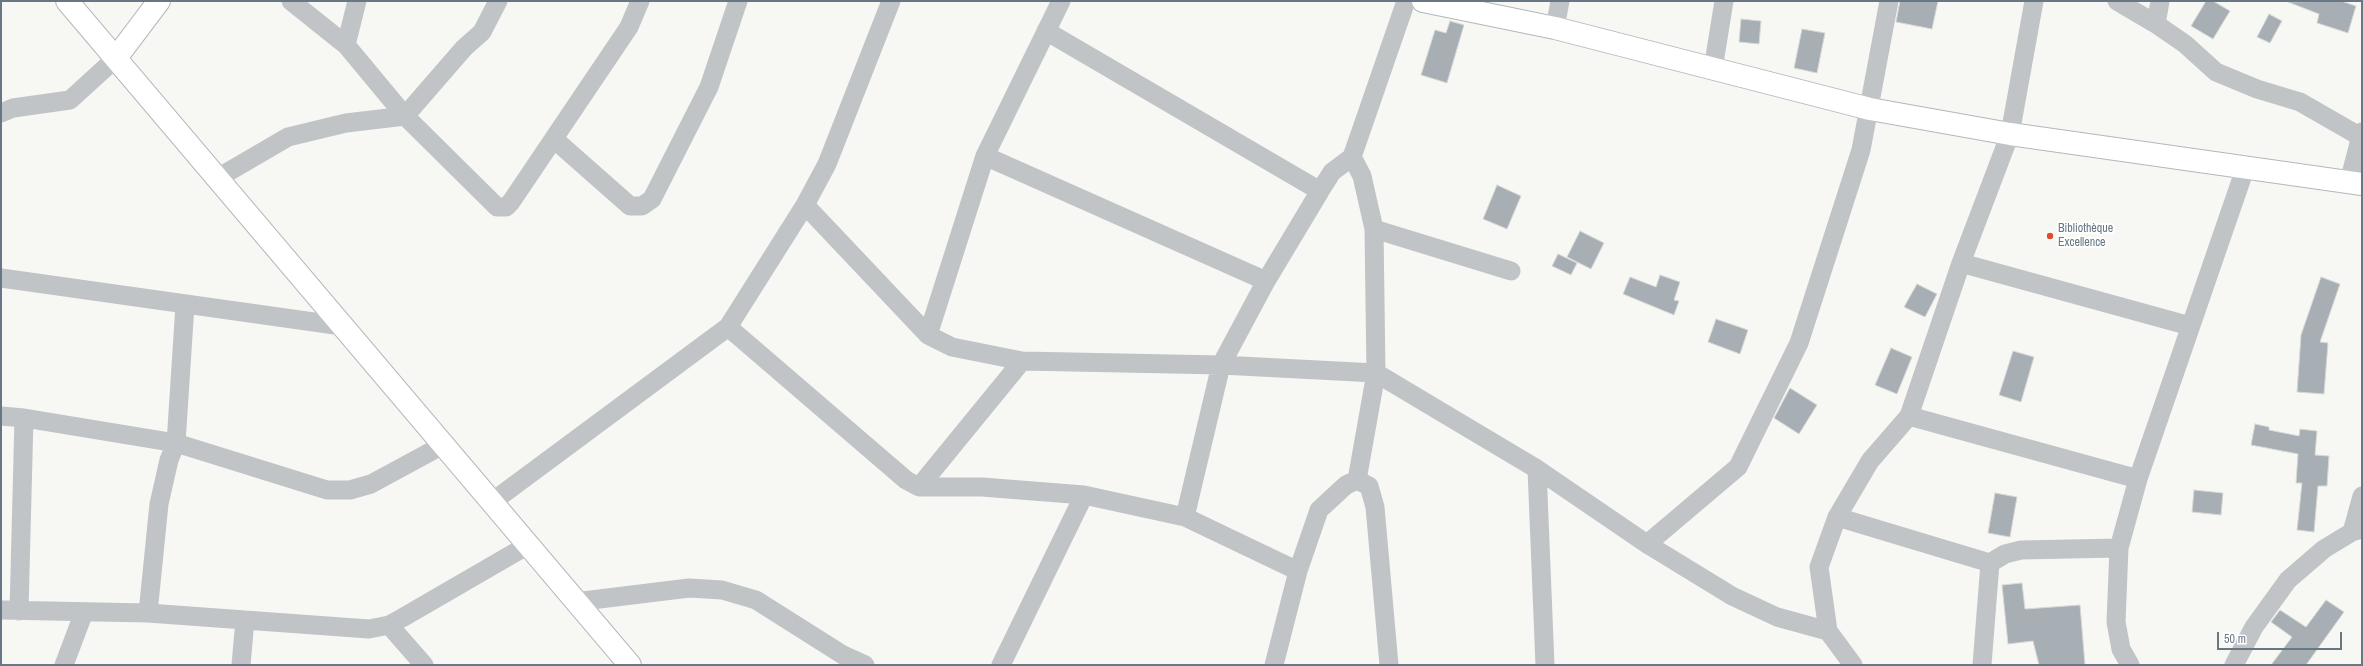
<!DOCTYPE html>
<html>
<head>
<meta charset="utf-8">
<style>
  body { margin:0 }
  #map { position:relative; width:2363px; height:666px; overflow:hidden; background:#f7f7f4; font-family:"Archivo Narrow",sans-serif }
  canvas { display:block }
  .frame { position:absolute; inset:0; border:2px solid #677884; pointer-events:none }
  .scale { position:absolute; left:2217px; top:632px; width:125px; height:18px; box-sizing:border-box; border:2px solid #677884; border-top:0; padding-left:5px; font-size:12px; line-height:14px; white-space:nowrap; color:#677884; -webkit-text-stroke:3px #fff; paint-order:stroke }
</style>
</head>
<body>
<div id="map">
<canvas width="2363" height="666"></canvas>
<div class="frame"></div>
<div class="scale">50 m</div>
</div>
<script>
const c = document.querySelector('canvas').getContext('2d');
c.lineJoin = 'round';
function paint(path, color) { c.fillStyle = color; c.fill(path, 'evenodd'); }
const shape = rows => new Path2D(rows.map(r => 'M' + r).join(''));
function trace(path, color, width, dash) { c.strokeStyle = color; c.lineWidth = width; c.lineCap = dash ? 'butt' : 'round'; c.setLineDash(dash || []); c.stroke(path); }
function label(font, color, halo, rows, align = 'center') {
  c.font = font + ' "Archivo Narrow",sans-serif'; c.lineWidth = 4; c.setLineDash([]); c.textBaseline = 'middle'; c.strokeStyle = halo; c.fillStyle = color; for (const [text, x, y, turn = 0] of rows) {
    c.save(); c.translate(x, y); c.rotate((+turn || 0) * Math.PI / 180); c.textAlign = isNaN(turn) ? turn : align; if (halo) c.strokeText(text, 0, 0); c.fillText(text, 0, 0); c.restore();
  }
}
const building = shape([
  [1900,1,1938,1,1932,29,1896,22,1900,1],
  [2206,1,2213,1,2230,11,2213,39,2191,26,2206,1],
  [2341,1,2356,6,2348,33,2317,23,2319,14,2288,2,2341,1],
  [2269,14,2282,21,2270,43,2257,37,2269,14],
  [1741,19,1761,21,1759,44,1739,42,1741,19],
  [1450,21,1464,25,1447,83,1421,75,1435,30,1446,33,1450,21],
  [1802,29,1825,33,1817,73,1794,68,1802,29],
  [1497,185,1521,196,1507,229,1483,219,1497,185],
  [1580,231,1604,243,1591,269,1567,257,1580,231],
  [1558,254,1577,263,1571,275,1552,266,1558,254],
  [1660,275,1680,282,1674,300,1679,301,1674,315,1623,294,1630,277,1656,287,1660,275],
  [2321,277,2340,284,2320,342,2328,343,2324,394,2297,392,2301,335,2321,277],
  [1917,284,1937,294,1925,317,1904,307,1917,284],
  [1716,319,1748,330,1740,354,1708,342,1716,319],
  [1891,348,1912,357,1897,394,1875,385,1891,348],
  [2013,351,2034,357,2021,402,1999,395,2013,351],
  [1790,388,1817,405,1799,434,1774,418,1790,388],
  [2255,424,2269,427,2269,430,2299,436,2300,429,2317,431,2315,455,2329,456,2327,486,2318,486,2314,532,2297,530,2302,483,2296,483,2298,454,2251,445,2255,424],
  [2194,490,2223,493,2221,515,2192,512,2194,490],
  [1995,493,2017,497,2010,537,1988,533,1995,493],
  [2022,583,2025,609,2080,605,2085,665,2039,665,2033,641,2008,644,2002,585,2022,583],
  [2326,600,2344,612,2306,665,2271,665,2292,637,2271,622,2280,610,2306,627,2326,600]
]);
paint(building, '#a7afb5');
trace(building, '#d8d8d6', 1);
const secondary = shape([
  [67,1,630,665],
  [1423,1,1555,28,1870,109,2010,134,2362,184],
  [116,58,159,1]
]);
trace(secondary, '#b2b8bc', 24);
trace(shape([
  [291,1,346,45,405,116,497,207,506,207,511,202,629,27,640,1],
  [2117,1,2156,24,2185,44,2216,72,2257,89,2300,102,2361,137],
  [2156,24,2160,1],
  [1555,28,1560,1],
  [1046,31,1320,191],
  [346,45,357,1],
  [1713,69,1724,1],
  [1,113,13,108,70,100,116,58],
  [554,139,630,206,642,206,652,199,709,87,738,1],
  [985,156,1266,281],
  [216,179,288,137,346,123,405,116,464,48,482,32,498,1],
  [2349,182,2362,132],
  [805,205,928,335,952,347,1022,361,1221,365,1376,373,1537,469,1647,544,1732,596,1777,617,1828,631,1853,665],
  [1374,229,1511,271],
  [1961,263,2190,326],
  [1,278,342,326],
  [728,327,906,480,919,487,982,487,1084,495,1185,517,1298,571],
  [928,335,985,156,1061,1],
  [1,416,24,418,176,443,327,490,350,490,371,484,443,445],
  [1909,416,2138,479],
  [1537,469,1545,665],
  [1357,480,1376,373,1374,229,1362,176,1352,157,1406,1],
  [919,487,1022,361],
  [492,502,728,327,805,205,827,164,891,1],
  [1185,517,1221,365,1266,281,1320,191,1332,172,1352,157],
  [1837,517,1990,563,2005,554,2021,550,2119,548],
  [2352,532,2362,496],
  [1647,544,1738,467,1799,343,1861,150,1889,1],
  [575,602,689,588,722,590,756,600,843,655,865,665],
  [1,610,148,613,369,629,389,625,402,618,528,545],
  [19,611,24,418],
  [148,613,159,504,169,460,176,443,185,305],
  [389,625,424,665],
  [1828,631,1819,567,1837,517,1870,461,1909,416,1961,263,2010,134,2034,1],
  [64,665,84,612],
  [241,665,245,620],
  [1001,665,1084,495],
  [1274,665,1298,571,1319,510,1346,485,1357,480,1369,486,1375,507,1389,665],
  [1982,665,1990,563],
  [2130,665,2121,649,2116,622,2119,548,2138,479,2246,166],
  [2234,665,2254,627,2288,580,2324,549,2352,532,2362,529]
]), '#c0c4c7', 19);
trace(secondary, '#fff', 22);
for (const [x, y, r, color] of [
  [2050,236,4,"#de4d2d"]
]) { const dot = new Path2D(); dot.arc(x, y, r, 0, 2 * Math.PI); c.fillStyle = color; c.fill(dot); trace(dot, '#fff', 1.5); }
label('12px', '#677884', '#fff', [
  ["Bibliothèque",2058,229],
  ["Excellence",2058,243]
], 'left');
</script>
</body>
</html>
